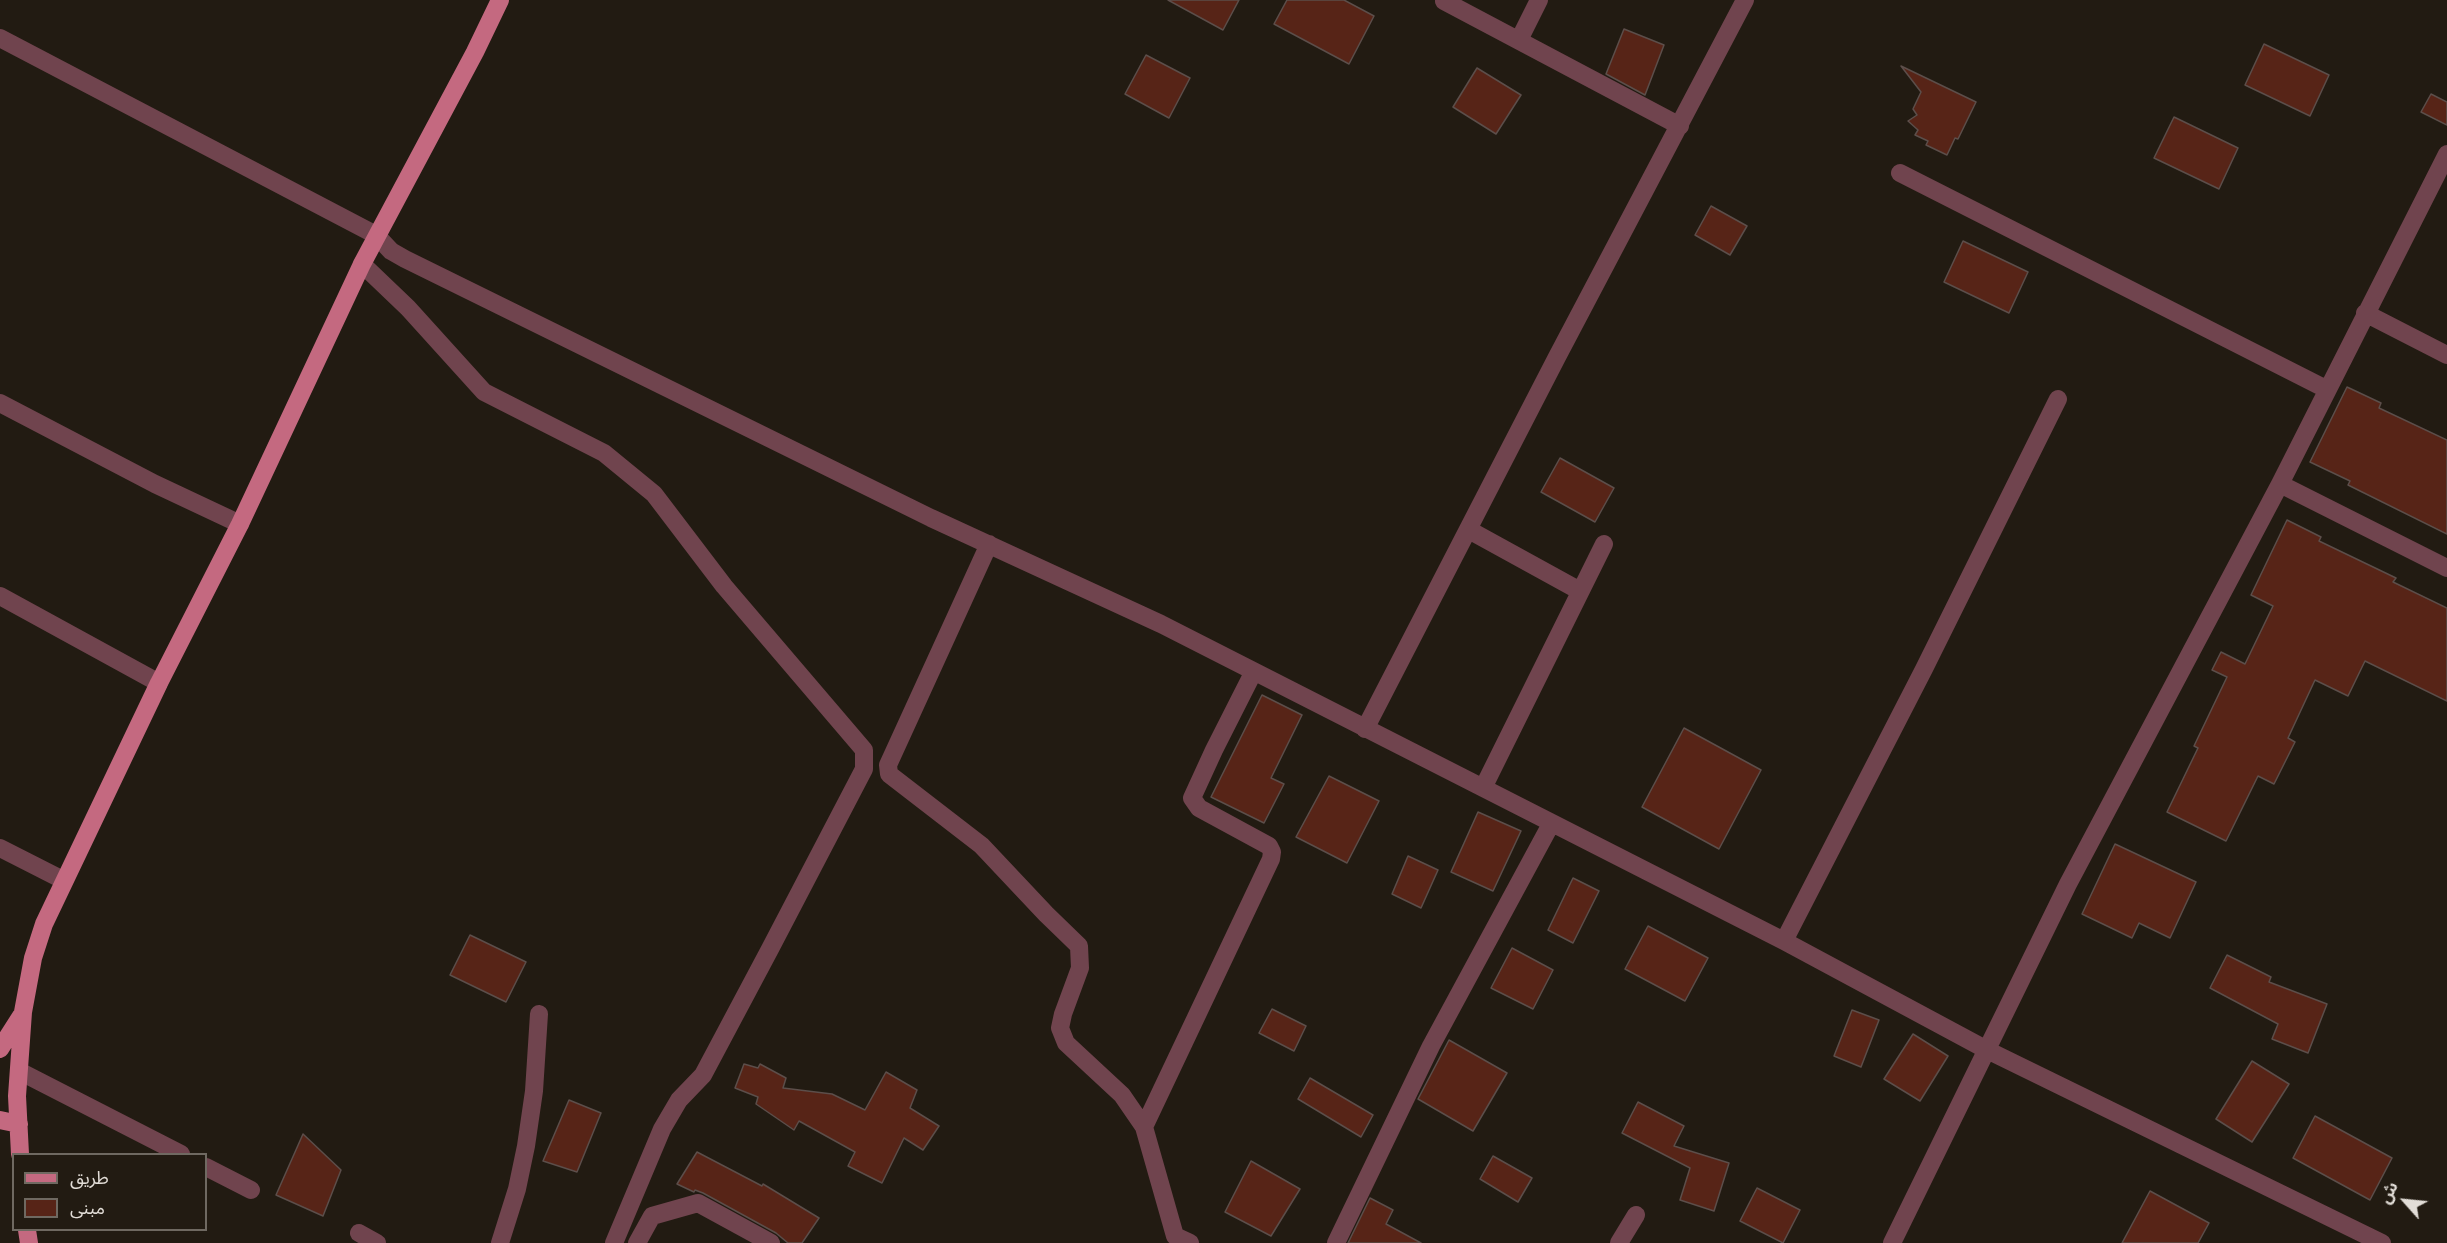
<!DOCTYPE html>
<html>
<head>
<meta charset="utf-8">
<style>
  body { margin:0 }
  #map { position:relative; width:2447px; height:1243px; overflow:hidden; background:#221b12; font-family:"Fira Sans Condensed","Noto Sans Arabic",sans-serif }
  canvas { display:block }
  .legend { position:absolute; left:12px; top:1153px; width:195px; height:78px; box-sizing:border-box; background:#221b12; border:2px solid #6f6961; margin:0; padding:8px 10px; list-style:none; font-size:18px; color:#e2ddd7 }
  .legend li { display:flex; align-items:center; gap:12px; height:30px }
  .legend b { width:30px; border:2px solid #6f6961 }
  .north { position:absolute; left:2375px; top:1171px; width:60px; height:60px; -webkit-text-stroke:4px #221b12; paint-order:stroke; rotate:297deg; font-size:16px; font-weight:700; line-height:24px; text-align:center; color:#e2ddd7 }
  .north::after { content:''; display:block; margin:auto; width:21px; height:27px; background:#e2ddd7; clip-path:polygon(50% 0,100% 100%,50% 72%,0 100%) }
</style>
</head>
<body>
<div id="map">
<canvas width="2447" height="1243"></canvas>
<ul class="legend">
<li><b style="height:8px;background:#c46980"></b>طريق</li>
<li><b style="height:16px;background:#572417"></b>مبنى</li>
</ul>
<div class="north">ش</div>
</div>
<script>
const c = document.querySelector('canvas').getContext('2d');
c.lineJoin = 'round';
function paint(path, color) { c.fillStyle = color; c.fill(path, 'evenodd'); }
const shape = rows => new Path2D(rows.map(r => 'M' + r).join(''));
function trace(path, color, width, dash) { c.strokeStyle = color; c.lineWidth = width; c.lineCap = dash ? 'butt' : 'round'; c.setLineDash(dash || []); c.stroke(path); }
const building = shape([
  [1168,0,1239,0,1223,30,1168,0],
  [1287,0,1344,0,1374,16,1349,64,1274,24,1287,0],
  [1624,29,1664,45,1645,95,1606,74,1624,29],
  [2264,44,2329,75,2310,116,2245,85,2264,44],
  [1146,55,1190,78,1169,118,1125,94,1146,55],
  [1901,66,1976,102,1958,139,1955,138,1947,155,1926,145,1928,141,1915,135,1918,130,1908,121,1917,115,1913,109,1921,92,1901,66],
  [1477,68,1521,95,1496,134,1453,107,1477,68],
  [2431,94,2447,102,2447,125,2421,112,2431,94],
  [2174,117,2238,148,2219,189,2154,158,2174,117],
  [1711,206,1747,226,1730,255,1695,235,1711,206],
  [1963,241,2028,272,2009,313,1944,282,1963,241],
  [2347,387,2381,403,2379,408,2447,440,2447,534,2348,485,2350,481,2310,462,2347,387],
  [1560,458,1614,488,1595,522,1541,492,1560,458],
  [2287,520,2321,537,2319,541,2396,578,2393,582,2447,608,2447,701,2365,661,2348,696,2315,680,2288,738,2295,742,2274,784,2258,776,2226,841,2167,812,2198,748,2194,746,2227,677,2212,670,2221,652,2245,664,2273,606,2251,595,2287,520],
  [1262,695,1302,715,1271,778,1284,784,1264,823,1211,797,1262,695],
  [1684,728,1761,770,1719,849,1642,807,1684,728],
  [1329,776,1379,801,1347,863,1296,837,1329,776],
  [1478,812,1521,831,1493,891,1451,872,1478,812],
  [2115,844,2196,882,2170,938,2139,923,2132,938,2082,914,2115,844],
  [1408,856,1438,870,1421,908,1392,894,1408,856],
  [1573,878,1599,891,1573,943,1548,930,1573,878],
  [1648,926,1708,958,1685,1001,1625,969,1648,926],
  [470,935,526,962,506,1002,450,975,470,935],
  [1512,948,1553,970,1533,1009,1491,988,1512,948],
  [2227,955,2271,977,2269,982,2327,1004,2308,1053,2272,1039,2278,1024,2210,988,2227,955],
  [1272,1009,1306,1026,1294,1051,1259,1033,1272,1009],
  [1852,1010,1879,1020,1861,1067,1834,1056,1852,1010],
  [1913,1034,1948,1056,1920,1101,1884,1079,1913,1034],
  [1449,1040,1507,1073,1473,1131,1418,1099,1449,1040],
  [2252,1061,2289,1084,2252,1142,2216,1119,2252,1061],
  [744,1064,758,1068,760,1064,786,1078,783,1088,832,1094,865,1110,886,1072,917,1090,910,1108,939,1126,923,1150,904,1138,882,1183,848,1166,855,1152,799,1121,794,1130,756,1104,758,1097,735,1088,744,1064],
  [1310,1078,1373,1115,1361,1137,1298,1099,1310,1078],
  [569,1100,601,1113,577,1172,543,1161,569,1100],
  [1638,1102,1684,1126,1674,1146,1729,1163,1714,1211,1680,1200,1690,1168,1622,1133,1638,1102],
  [2315,1116,2392,1158,2370,1200,2293,1158,2315,1116],
  [303,1134,341,1170,323,1216,276,1195,303,1134],
  [697,1152,762,1186,763,1184,819,1218,802,1243,788,1243,776,1233,703,1193,695,1190,694,1192,677,1184,697,1152],
  [1493,1156,1532,1178,1518,1202,1480,1179,1493,1156],
  [1251,1161,1300,1189,1271,1236,1225,1212,1251,1161],
  [1757,1188,1800,1210,1783,1243,1740,1221,1757,1188],
  [2150,1191,2209,1223,2198,1243,2122,1243,2150,1191],
  [1370,1198,1393,1210,1386,1224,1421,1243,1348,1243,1370,1198]
]);
paint(building, '#572417');
trace(building, '#5c4e4a', 1.5);
trace(shape([
  [1444,1,1680,126],
  [0,38,376,235,391,251,405,259,931,518,1161,624,1784,941,1987,1050,2382,1243],
  [1519,40,1539,0],
  [1900,173,2326,389],
  [362,264,408,308,484,392,604,453,654,494,724,586,864,750,864,769,770,949,703,1075,679,1100,662,1129,614,1243],
  [2365,313,2447,355],
  [0,403,155,484,240,524],
  [2280,484,2447,568],
  [1469,530,1580,591],
  [989,544,888,765,889,774,981,845,1046,914,1079,946,1080,968,1063,1014,1060,1028,1066,1043,1122,1095,1144,1127,1175,1236,1190,1243],
  [0,596,159,683],
  [1365,729,1557,357,1745,0],
  [1483,788,1604,544],
  [0,848,63,880],
  [1784,941,1924,669,2058,399],
  [19,1071,181,1154],
  [1144,1127,1271,859,1272,852,1269,846,1199,808,1192,798,1214,750,1253,673],
  [206,1167,251,1190],
  [359,1233,377,1243],
  [500,1243,517,1189,526,1146,534,1091,539,1014],
  [637,1243,652,1216,698,1203,771,1243],
  [1336,1243,1431,1046,1551,824],
  [1619,1243,1636,1215],
  [1892,1243,2068,884,2280,484,2447,154]
]), '#70444e', 18);
trace(shape([
  [0,1049,21,1016],
  [0,1120,19,1124],
  [20,1154,17,1096,23,1012,33,958,44,924,159,683,240,524,362,264,475,52,500,0],
  [27,1230,29,1243]
]), '#c46980', 18);
</script>
</body>
</html>
